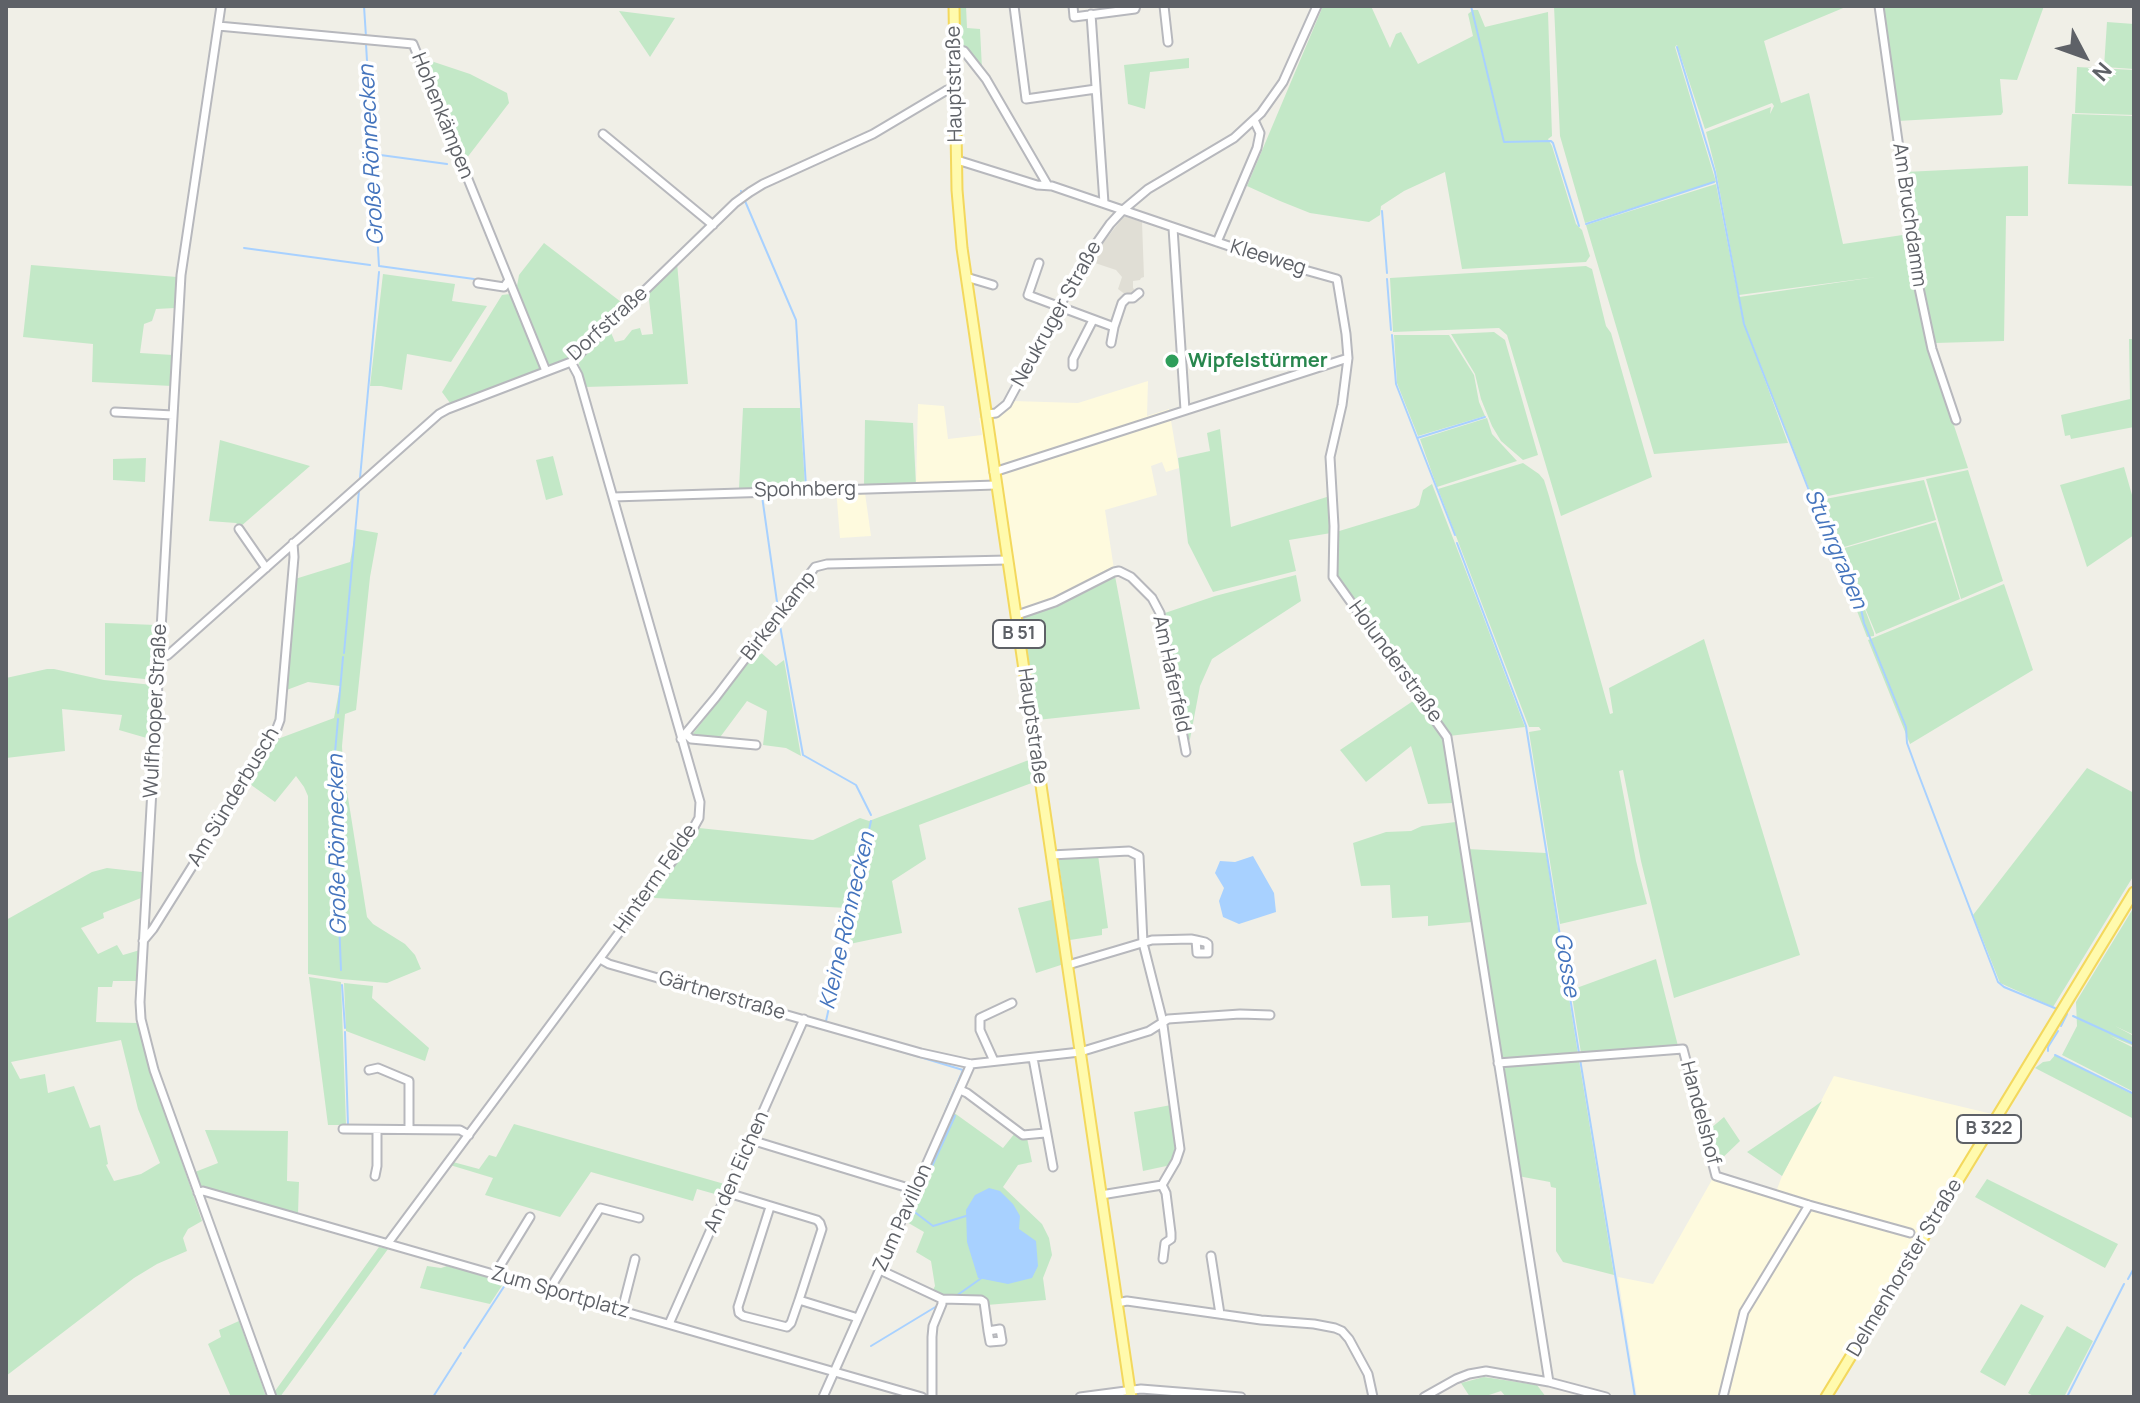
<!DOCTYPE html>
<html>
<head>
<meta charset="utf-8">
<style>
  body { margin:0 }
  #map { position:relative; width:2140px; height:1403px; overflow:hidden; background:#f0efe7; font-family:Manrope,sans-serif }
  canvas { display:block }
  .frame { position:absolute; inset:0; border:8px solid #5e6167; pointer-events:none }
  .north { position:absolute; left:2044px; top:16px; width:80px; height:80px; -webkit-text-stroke:6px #fff; paint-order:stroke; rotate:131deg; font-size:22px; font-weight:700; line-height:32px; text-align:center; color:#5e6167 }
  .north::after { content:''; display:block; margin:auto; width:28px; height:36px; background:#5e6167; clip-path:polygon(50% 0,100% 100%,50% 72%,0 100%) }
</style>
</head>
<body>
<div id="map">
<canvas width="2140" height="1403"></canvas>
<div class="frame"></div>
<div class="north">N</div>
</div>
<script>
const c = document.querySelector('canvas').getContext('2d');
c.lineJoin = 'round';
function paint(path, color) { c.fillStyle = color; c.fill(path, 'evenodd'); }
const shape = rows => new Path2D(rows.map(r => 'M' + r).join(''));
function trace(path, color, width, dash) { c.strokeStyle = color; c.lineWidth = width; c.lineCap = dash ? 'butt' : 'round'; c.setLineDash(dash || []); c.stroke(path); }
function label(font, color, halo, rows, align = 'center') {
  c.font = font + ' Manrope,sans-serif'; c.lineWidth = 7; c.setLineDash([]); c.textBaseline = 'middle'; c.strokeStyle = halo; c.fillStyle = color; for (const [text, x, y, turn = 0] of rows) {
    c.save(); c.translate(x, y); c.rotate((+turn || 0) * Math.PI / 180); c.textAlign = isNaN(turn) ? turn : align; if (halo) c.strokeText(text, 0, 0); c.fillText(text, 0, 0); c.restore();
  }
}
paint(shape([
  [1148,381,1147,416,1169,409,1179,468,1166,472,1162,462,1151,466,1157,495,1105,510,1115,576,1015,622,994,491,973,491,972,485,916,486,918,404,944,406,948,439,982,435,979,418,998,418,1013,401,1078,403],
  [864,486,871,536,840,538,836,488],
  [1834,1076,1992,1114,1819,1397,1637,1397,1618,1277,1653,1284,1713,1178,1774,1197,1782,1176]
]), '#fefade');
paint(shape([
  [1124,216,1142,222,1144,277,1141,278,1140,280,1133,281,1133,288,1135,290,1132,295,1126,295,1118,289,1122,277,1116,270,1089,261]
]), '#e0ded5');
paint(shape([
  [959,6,966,6,967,28,980,29,982,69,972,55,960,48],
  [1323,6,1371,6,1390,48,1396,34,1401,32,1418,64,1473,36,1468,14,1473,10,1478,10,1485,27,1548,12,1552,136,1548,139,1552,146,1576,224,1582,230,1589,253,1590,256,1586,262,1462,269,1445,172,1404,191,1381,206,1380,215,1369,222,1310,213,1280,201,1247,186],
  [1554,6,1848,6,1764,41,1781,103,1809,93,1843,244,1909,234,1921,316,1929,350,1968,468,1813,499,1746,328,1788,443,1654,454,1586,225,1716,184,1742,316,1739,297,1876,277,1739,295,1716,171,1706,132,1771,107,1770,114,1774,106,1772,103,1705,129,1677,45,1675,47,1716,182,1585,223,1560,136],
  [1882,6,1962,7,2044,6,2017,80,2000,79,2003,112,2001,115,1898,121],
  [619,11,675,18,650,57],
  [2107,22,2134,24,2134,69,2104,67],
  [422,58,470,74,507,93,509,103,463,163],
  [1189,58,1189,68,1150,72,1145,109,1128,104,1124,65],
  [2077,67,2134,70,2134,115,2075,113],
  [2072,114,2134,116,2134,186,2068,184],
  [2028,166,2028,216,2006,216,2004,341,1935,343,1932,341,1918,271,1905,172],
  [544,243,625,305,569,359,552,366,545,361,517,286,519,275],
  [677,263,688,384,585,387,578,360,609,328,615,342,624,340,632,330,640,328,642,335,653,334,648,291],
  [31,265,177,277,175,308,156,309,152,321,144,324,140,353,173,355,172,386,92,382,93,344,23,337],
  [1586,266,1592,269,1606,326,1611,333,1652,477,1561,516,1507,335,1499,328,1393,332,1390,278],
  [383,274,455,284,452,301,487,306,451,362,407,354,402,390,381,386,370,386],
  [510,294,541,367,539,370,450,403,442,392,502,295],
  [1494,332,1505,340,1538,455,1523,460,1501,441,1492,426,1481,399,1475,374,1451,334],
  [1394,335,1449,335,1474,375,1479,402,1485,416,1418,436,1397,383],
  [2129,339,2134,339,2134,427,2071,439,2070,435,2065,436,2061,415,2130,399],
  [743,408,800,408,805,486,739,489],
  [1487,418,1492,434,1517,461,1437,487,1420,439],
  [865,420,913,423,916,486,864,486],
  [1220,429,1231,527,1330,496,1331,533,1289,540,1296,571,1213,592,1188,543,1178,458,1210,451,1207,433],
  [220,440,310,466,240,527,236,523,209,521],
  [553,456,563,495,546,500,536,460],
  [146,458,145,482,113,480,113,459],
  [1523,463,1539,474,1544,480,1549,496,1610,714,1613,713,1609,688,1704,639,1800,955,1674,998,1641,861,1623,770,1619,771,1636,861,1647,904,1560,924,1529,732,1541,730,1539,727,1529,727,1438,489],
  [2124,467,2134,502,2134,535,2087,567,2060,485],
  [1968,470,2003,581,1961,599,1926,479],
  [1924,480,1936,520,1834,550,1815,501],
  [1432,484,1477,600,1525,727,1449,736,1335,576,1336,532,1415,508,1419,505,1423,490],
  [1936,522,1960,599,1876,634,1856,586,1874,633,1874,636,1867,637,1835,554,1840,551,1842,552,1841,549],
  [356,529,378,533,370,577,356,710,345,714,342,746,343,766,367,917,373,924,405,944,415,955,421,969,387,983,341,979,308,974,308,796,304,787,296,776,275,802,247,782,275,740,334,718,340,686,308,682,284,691,295,579,350,562],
  [1296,575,1301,601,1212,659,1200,686,1190,739,1187,744,1162,614,1215,596],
  [1115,576,1140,709,1037,720,1022,619],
  [2004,584,2033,670,1910,744,1868,640],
  [105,623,156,625,154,680,105,675],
  [758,650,776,666,784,660,801,756,786,748,763,745,767,711,747,701,718,740,695,738,692,735],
  [47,669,54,669,104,680,153,685,150,739,119,730,122,715,62,709,65,751,6,758,6,678],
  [1416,699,1443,738,1453,803,1428,804,1411,746,1366,782,1340,750],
  [1034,758,1037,781,919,825,926,859,892,881,902,933,840,946,847,908,655,898,650,895,699,828,813,840,860,818,869,821],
  [2087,768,2134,793,2134,875,2053,1007,2000,983,1973,915],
  [1456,822,1472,922,1428,926,1428,916,1392,918,1390,885,1361,886,1353,843,1386,832,1411,831,1422,826],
  [1467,849,1546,853,1578,1054,1504,1060,1501,1058],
  [1098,855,1108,928,1102,929,1102,935,1070,940,1058,857],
  [107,868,142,872,141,898,103,913,104,918,81,928,98,954,117,945,123,955,140,950,139,981,113,981,112,987,98,987,96,1022,137,1023,155,1083,202,1221,188,1229,183,1238,187,1251,157,1264,134,1278,6,1376,6,920,92,872],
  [121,1040,138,1109,160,1163,141,1174,114,1181,106,1165,108,1164,100,1125,90,1128,74,1086,48,1093,45,1074,20,1079,11,1062],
  [1055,899,1064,964,1036,973,1018,908],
  [2134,907,2134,1035,2115,1026,2134,1036,2134,1046,2110,1036,2134,1048,2134,1092,2062,1055,2077,1026,2076,1002],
  [1656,959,1678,1046,1581,1053,1571,990],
  [309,977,341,982,346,1125,328,1125],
  [344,983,373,986,372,998,429,1048,425,1061,346,1031],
  [2055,1055,2134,1095,2134,1119,2035,1068,2043,1062,2050,1061],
  [1579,1060,1614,1275,1563,1262,1556,1251,1556,1188,1551,1187,1550,1182,1518,1176,1501,1065],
  [1822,1101,1782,1176,1747,1152,1814,1107],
  [1171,1105,1178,1150,1171,1165,1143,1171,1134,1112],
  [953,1112,1003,1148,1015,1133,1027,1138,1032,1162,1018,1165,1003,1187,1042,1224,1049,1238,1052,1255,1043,1278,1046,1300,987,1305,948,1297,933,1290,935,1286,931,1261,916,1252,924,1232,905,1221],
  [1724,1117,1740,1141,1716,1164,1708,1139,1710,1129],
  [514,1124,728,1185,722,1196,697,1189,693,1201,591,1172,560,1217,485,1195,493,1178,450,1165,453,1162,479,1169,489,1155,496,1157],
  [205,1130,288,1131,287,1181,299,1182,298,1214,199,1187,195,1172,218,1163],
  [1987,1179,2118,1244,2105,1268,1975,1197],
  [379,1247,388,1249,280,1397,276,1397,275,1391],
  [427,1266,441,1268,447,1266,505,1281,490,1304,420,1288],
  [2021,1304,2044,1316,2005,1386,1980,1372],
  [239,1321,261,1382,266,1397,231,1397,208,1344,221,1337,219,1330],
  [2067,1326,2093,1341,2064,1397,2035,1397,2028,1393],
  [1484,1377,1537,1385,1546,1397,1506,1397,1501,1391,1483,1397,1470,1397,1461,1383]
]), '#c3e8c7');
paint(shape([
  [1253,856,1274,893,1276,912,1239,924,1223,917,1219,901,1224,888,1215,873,1220,861,1235,862],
  [989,1188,1000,1191,1013,1204,1020,1216,1019,1229,1036,1241,1038,1266,1032,1278,1008,1284,978,1278,967,1242,966,1210,975,1195]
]), '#a8d1ff');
trace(shape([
  [364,6,366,37],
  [1471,6,1504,142,1551,141,1553,143,1579,226],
  [366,44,379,266,474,279],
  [1677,47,1715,172,1744,324,1815,506,1824,518,1837,547,1844,573,1853,597,1861,609,1864,623,1906,727,1907,743,1918,773,1998,982,2004,987,2057,1009],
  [373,154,447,164],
  [741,191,742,193],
  [745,201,796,320,806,487,760,488],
  [1382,211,1387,273],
  [1586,224,1714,182],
  [244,248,370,265],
  [1387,279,1391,330],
  [1392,335,1396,384,1455,535],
  [1417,438,1485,417],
  [360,478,379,272],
  [762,496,778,609],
  [1457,543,1526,726,1579,1053],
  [779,620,803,755,856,785,871,815],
  [344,653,359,490],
  [338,713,343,657],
  [338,719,333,775,341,970],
  [342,985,345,1028],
  [2073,1016,2134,1044],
  [826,1021,871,821],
  [2061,1026,2067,1014],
  [345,1032,348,1125],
  [890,1048,963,1070,945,1112],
  [2048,1051,2048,1047,2058,1031],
  [2055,1055,2134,1094],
  [1580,1059,1635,1397],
  [952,1115,955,1116,912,1210,933,1226,966,1216],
  [2128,1279,2134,1268],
  [956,1296,983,1277],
  [871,1346,937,1306],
  [464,1348,507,1282],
  [831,1387,834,1380],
  [433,1397,461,1353],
  [827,1397,828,1394],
  [2067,1397,2124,1284]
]), '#a8d1ff', 2);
const minor = shape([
  [221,6,181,275,140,1002,141,1019,154,1070,272,1397],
  [1014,6,1026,99,1096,89],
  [1073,6,1074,17,1135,9,1136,6],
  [1164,6,1168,42],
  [1879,6,1918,283,1932,349,1956,420],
  [1091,14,1104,203],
  [218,26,413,44,509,280],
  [954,49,964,51,986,79,1047,184],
  [603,134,713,225],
  [957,160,1037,185,1052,186,1276,262,1337,279,1346,334,1348,358,1342,405,1330,457,1334,526,1333,577,1447,737,1549,1382],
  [1173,228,1185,410],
  [1217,242,1257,148,1260,133,1254,120],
  [1039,263,1028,295,1114,327],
  [966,277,993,285],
  [478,283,504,287,509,280,546,371],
  [1111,343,1114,327,1122,303,1127,298,1133,298,1139,293],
  [1073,366,1073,359,1093,320],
  [115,412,173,415],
  [988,414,996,413,1007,404,1084,261,1110,224,1123,210,1148,189,1234,138,1261,113,1283,82,1317,6],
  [994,472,1348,358],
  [613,497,996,485],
  [239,529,266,568],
  [1017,615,1055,602,1114,572,1119,571,1131,577,1152,598,1160,613,1186,752],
  [159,659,168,655,439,414,448,409,571,362,735,203,750,192,763,184,873,134,947,90,955,88],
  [686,734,691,739,756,745],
  [681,739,716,697,815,567,827,564,1008,560],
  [1051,855,1129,851,1139,856,1143,943,1162,1018,1180,1149,1176,1161,1162,1185],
  [143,941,153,929,274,736,280,720,294,557,293,543],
  [600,959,609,964,759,1007,921,1053,971,1064,1080,1052,1149,1031,1168,1019,1240,1014,1270,1015],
  [1068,965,1152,940,1191,939,1196,940,1205,942,1208,944,1208,953,1197,953,1196,940],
  [1033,1058,1053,1167],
  [994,1061,980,1030,980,1018,1012,1003],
  [1498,1063,1683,1049,1716,1176,1809,1205,1910,1233],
  [369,1070,378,1068,409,1081,409,1129],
  [960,1090,967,1093,1023,1135,1045,1133],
  [343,1129,460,1130,469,1135],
  [751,1140,915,1190],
  [375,1176,377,1166,377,1130],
  [1162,1185,1166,1193,1171,1233,1171,1239,1165,1243,1163,1259],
  [198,1193,203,1191,298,1218,922,1397],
  [728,1193,817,1220,820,1223,822,1229,799,1300,858,1318],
  [1101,1195,1162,1185],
  [770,1207,738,1307,739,1313,743,1316,787,1327,791,1323,799,1300],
  [388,1243,682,848,699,818,700,802,578,375,571,362],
  [1211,1256,1220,1314],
  [880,1270,942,1299,942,1304,933,1326,932,1337,932,1397],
  [495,1274,530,1217],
  [549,1290,600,1208,639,1218],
  [942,1299,981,1300,984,1302,988,1331,990,1342,1002,1341,1000,1329,988,1331],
  [1117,1303,1127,1301,1261,1320,1314,1324,1335,1328,1342,1331,1349,1339,1368,1374,1373,1397],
  [622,1310,635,1259],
  [669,1324,804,1019],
  [823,1397,971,1064],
  [1080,1397,1141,1389,1241,1397],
  [1424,1397,1456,1379,1469,1374,1486,1371,1549,1382,1606,1397],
  [1723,1397,1744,1312,1809,1205]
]);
const major = shape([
  [954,6,957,190,962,248,1131,1397],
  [1826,1397,2134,892]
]);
trace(minor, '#b7b8bd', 11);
trace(major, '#f3d85d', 13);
trace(minor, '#fff', 7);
trace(major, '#fffaad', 9);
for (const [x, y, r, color] of [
  [1172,361,8,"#2e9e5b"]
]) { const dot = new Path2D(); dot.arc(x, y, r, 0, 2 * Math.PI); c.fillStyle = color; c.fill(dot); trace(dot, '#fff', 3); }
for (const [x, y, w] of [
  [1019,634,52],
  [1989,1129,64]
]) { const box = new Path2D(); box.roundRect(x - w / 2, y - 14, w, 28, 6); c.fillStyle = '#fff'; c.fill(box); trace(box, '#5e6167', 2); }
label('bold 18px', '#5e6167', null, [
  ["B 51",1019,634],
  ["B 322",1989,1129]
]);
label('20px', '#5e6167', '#fff', [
  ["Hauptstraße",955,84,-91],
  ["Hohenkämpen",442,116,68],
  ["Am Bruchdamm",1909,215,82],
  ["Kleeweg",1268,258,17],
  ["Neukruger Straße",1057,314,-61],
  ["Dorfstraße",608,324,-42],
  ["Spohnberg",805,490,-1],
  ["Birkenkamp",779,616,-52],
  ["Holunderstraße",1395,662,54],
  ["Am Haferfeld",1171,674,78],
  ["Wulfhooper Straße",156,711,-87],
  ["Hauptstraße",1032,726,82],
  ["Am Sünderbusch",234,797,-59],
  ["Hinterm Felde",656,879,-55],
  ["Gärtnerstraße",722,996,16],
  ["Handelshof",1700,1113,75],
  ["An den Eichen",737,1172,-66],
  ["Zum Pavillon",903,1218,-66],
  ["Delmenhorster Straße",1905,1268,-59],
  ["Zum Sportplatz",560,1293,16]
]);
label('bold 20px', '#27864d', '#fff', [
  ["Wipfelstürmer",1188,361]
], 'left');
label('italic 22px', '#4474bd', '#fff', [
  ["Große Rönnecken",372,155,-93],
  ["Stuhrgraben",1835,549,67],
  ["Große Rönnecken",338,845,-91],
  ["Kleine Rönnecken",848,921,-77],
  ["Gosse",1566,965,81]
]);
</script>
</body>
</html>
